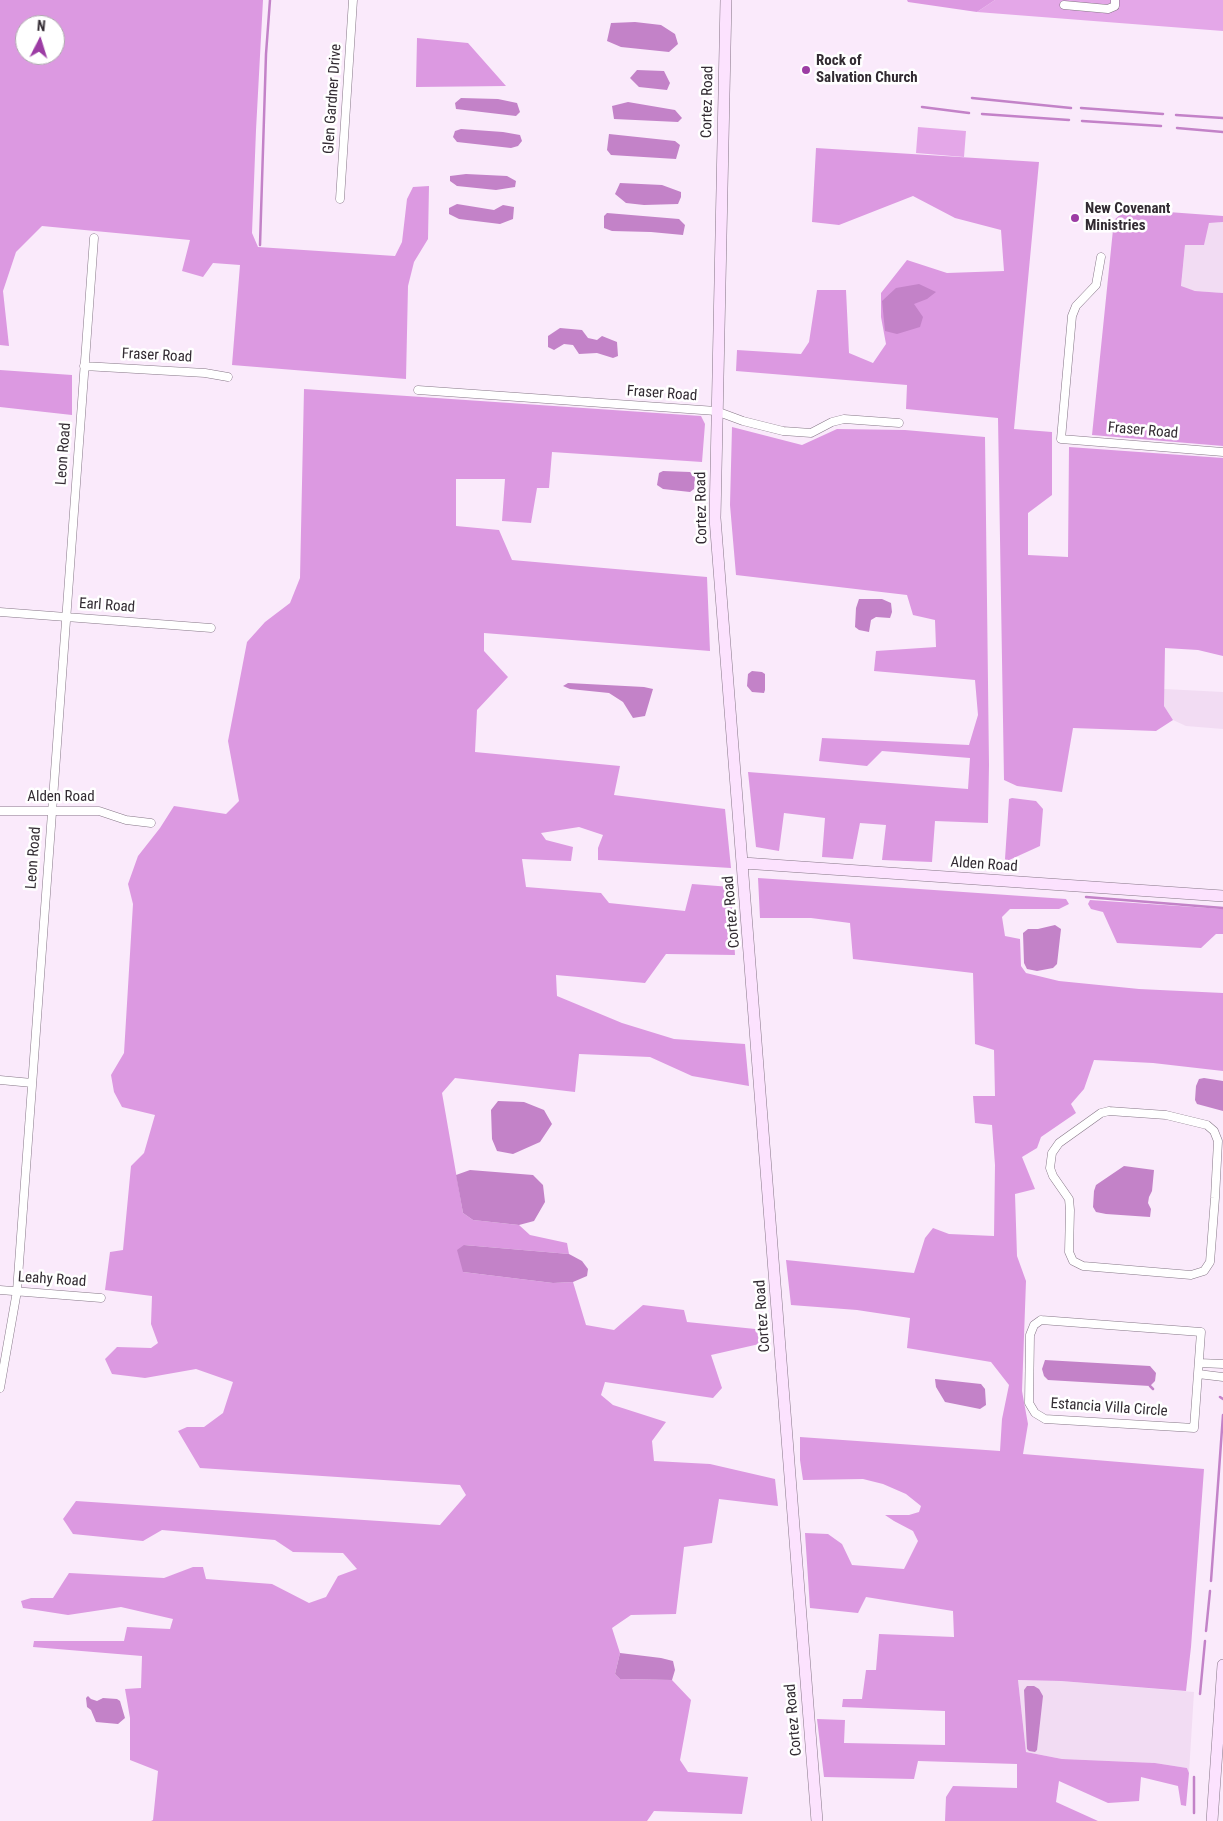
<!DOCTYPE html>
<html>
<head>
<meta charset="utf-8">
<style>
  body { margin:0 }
  #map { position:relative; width:1223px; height:1821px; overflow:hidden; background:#faeafb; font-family:"Roboto Condensed",sans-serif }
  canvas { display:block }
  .north { position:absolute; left:15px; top:15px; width:50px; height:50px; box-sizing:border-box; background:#fff; border:1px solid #adaaad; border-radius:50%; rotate:5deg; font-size:14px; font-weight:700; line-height:20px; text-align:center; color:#322b32 }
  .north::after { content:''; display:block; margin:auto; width:18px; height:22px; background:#9c3ca4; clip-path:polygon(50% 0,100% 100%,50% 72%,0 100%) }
</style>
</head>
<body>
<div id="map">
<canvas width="1223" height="1821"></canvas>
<div class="north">N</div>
</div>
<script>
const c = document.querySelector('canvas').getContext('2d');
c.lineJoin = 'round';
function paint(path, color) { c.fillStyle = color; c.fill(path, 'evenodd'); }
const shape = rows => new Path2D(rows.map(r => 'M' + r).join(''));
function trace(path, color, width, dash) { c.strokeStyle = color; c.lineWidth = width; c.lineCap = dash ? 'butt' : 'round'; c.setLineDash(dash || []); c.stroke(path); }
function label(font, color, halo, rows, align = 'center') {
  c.font = font + ' "Roboto Condensed",sans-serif'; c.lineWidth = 5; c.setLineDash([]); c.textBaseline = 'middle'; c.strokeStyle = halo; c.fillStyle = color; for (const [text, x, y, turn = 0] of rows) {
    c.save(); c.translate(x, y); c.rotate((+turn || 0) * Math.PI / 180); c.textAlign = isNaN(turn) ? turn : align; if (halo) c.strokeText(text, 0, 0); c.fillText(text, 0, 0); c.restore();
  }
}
paint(shape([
  [1223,222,1223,293,1195,291,1181,287,1185,245,1209,223],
  [1164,689,1223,692,1223,729,1186,726,1173,720,1164,706],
  [1018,1680,1061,1681,1194,1692,1189,1773,1187,1768,1155,1763,1062,1759,1026,1752]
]), '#f2dcf3');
paint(shape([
  [995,0,1223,0,1223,31,977,12],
  [918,127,966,131,964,157,916,153]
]), '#e4a7e8');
paint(shape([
  [0,0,263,0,256,130,252,233,258,247,395,256,402,242,407,199,413,187,429,186,428,239,414,262,408,286,406,379,232,365,240,265,213,263,203,277,182,271,190,240,42,226,16,252,3,291,9,346,0,345],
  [25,25,55,25,55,55,25,55],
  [907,0,995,0,977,12,908,2],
  [417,38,468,43,506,86,416,87],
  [816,148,1039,162,1014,429,1052,432,1052,495,1028,513,1028,555,1068,557,1069,447,1223,458,1223,656,1198,650,1165,648,1164,706,1173,720,1156,731,1073,728,1062,792,1017,786,1004,780,998,418,906,409,907,385,736,371,737,350,801,354,809,342,817,290,846,290,849,353,873,363,886,344,881,317,881,293,907,260,947,273,1004,271,1001,230,955,218,913,196,839,225,812,222],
  [1127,209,1223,216,1223,222,1209,223,1204,245,1185,245,1181,286,1195,291,1223,293,1223,446,1092,435,1114,220],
  [0,370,72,375,72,415,0,407],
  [304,389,701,416,705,424,702,462,552,452,549,488,537,488,531,523,502,521,505,479,456,479,456,526,499,530,512,560,707,577,710,651,484,633,484,651,508,677,477,710,475,752,620,766,614,795,725,809,731,868,598,860,598,848,603,835,579,827,541,833,546,840,573,847,571,861,522,859,526,887,601,893,609,903,685,911,692,884,731,887,735,955,666,954,645,983,556,975,557,996,622,1023,674,1039,745,1044,749,1086,692,1076,650,1057,579,1054,575,1092,455,1078,442,1093,463,1213,473,1220,519,1225,530,1235,567,1243,569,1254,464,1245,463,1272,553,1283,573,1282,586,1325,614,1330,643,1305,684,1310,687,1322,765,1330,768,1342,711,1355,722,1388,713,1398,605,1382,601,1395,613,1405,666,1422,652,1441,654,1461,710,1464,775,1479,778,1506,719,1499,712,1543,684,1547,676,1614,631,1615,612,1628,620,1653,615,1674,620,1679,672,1680,691,1700,680,1760,688,1772,748,1777,742,1814,654,1811,647,1821,151,1821,153,1820,158,1771,130,1760,130,1718,125,1689,141,1688,142,1656,33,1647,34,1641,124,1641,127,1627,170,1629,173,1619,121,1607,68,1615,23,1608,21,1601,31,1598,53,1598,69,1573,164,1578,193,1567,203,1567,206,1579,272,1584,309,1603,326,1597,338,1576,357,1569,343,1553,293,1552,275,1540,162,1530,143,1541,73,1534,63,1519,76,1501,440,1525,466,1495,460,1485,200,1468,178,1431,187,1427,204,1427,223,1413,233,1382,196,1369,145,1378,112,1374,105,1359,117,1347,151,1348,158,1343,151,1324,152,1296,105,1290,110,1252,123,1250,131,1166,144,1153,155,1115,122,1107,114,1092,111,1075,124,1053,133,904,128,884,138,856,160,828,174,806,226,814,239,801,228,741,247,642,265,622,290,603,300,578],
  [732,427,802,445,837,429,905,430,985,437,989,765,988,823,935,821,932,862,882,860,886,825,860,823,853,859,822,857,825,818,784,813,779,851,756,847,748,772,968,789,970,758,882,751,867,766,819,761,822,738,969,745,978,715,975,680,874,671,876,651,936,647,935,620,913,615,907,595,736,575,730,505],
  [1012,798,1036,801,1043,809,1040,846,1007,861,1005,859,1009,799],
  [758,878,1066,899,1069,904,1059,909,1010,909,1002,917,1005,936,1020,939,1021,966,1026,973,1059,981,1139,989,1223,993,1223,1071,1153,1063,1094,1060,1084,1089,1071,1104,1076,1113,1041,1137,1037,1148,1022,1157,1035,1189,1015,1194,1017,1256,1026,1281,1022,1391,1028,1424,1023,1454,1204,1469,1191,1647,1186,1691,1061,1681,1018,1680,1026,1752,1062,1759,1155,1763,1187,1768,1189,1773,1186,1806,1181,1805,1178,1786,1141,1777,1139,1801,1108,1803,1059,1781,1056,1802,1098,1821,945,1821,946,1797,953,1786,1017,1788,1017,1764,918,1761,914,1779,824,1777,817,1719,845,1720,844,1743,945,1745,945,1711,842,1707,843,1699,862,1699,866,1670,876,1670,879,1634,954,1637,953,1611,866,1597,858,1613,810,1608,805,1533,828,1534,842,1544,852,1565,904,1569,918,1541,913,1531,894,1521,885,1515,909,1515,919,1512,921,1506,906,1494,883,1484,863,1479,803,1480,800,1460,800,1437,1000,1451,1002,1419,1009,1385,991,1362,907,1348,910,1318,857,1310,791,1305,786,1260,914,1273,925,1238,933,1228,949,1234,994,1236,995,1165,992,1125,975,1123,973,1096,995,1096,994,1050,975,1044,973,973,853,959,850,923,811,918,760,918],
  [1090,900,1223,909,1223,934,1216,934,1201,948,1117,943,1103,912,1091,909,1088,904]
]), '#dc99e1');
paint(shape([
  [635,22,661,25,675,34,678,44,669,52,621,47,607,41,611,23],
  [637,70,664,71,670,83,667,90,639,87,630,78],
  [461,98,498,99,517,103,520,112,516,116,456,109,455,103],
  [628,102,675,110,682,118,678,122,614,119,612,106],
  [461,129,503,132,520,135,522,141,518,146,511,148,457,142,453,137,455,131],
  [609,134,675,141,680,145,676,159,611,155,607,150],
  [466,174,507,176,516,181,515,187,496,190,457,186,450,181,450,176],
  [620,183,662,185,681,192,681,197,678,204,644,205,626,203,615,194],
  [457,204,494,210,503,205,514,207,513,219,500,224,459,219,449,214,449,208],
  [607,213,679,219,685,225,683,235,651,232,612,231,604,228,604,216],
  [919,284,936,292,927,299,914,304,923,317,920,327,897,334,885,331,882,301,896,288],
  [560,328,582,330,588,338,597,340,602,336,617,342,618,356,613,358,597,353,579,354,573,345,564,344,554,350,548,347,548,336],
  [663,471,690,472,695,477,694,489,690,492,663,489,657,485,659,473],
  [859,599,882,599,891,603,892,612,890,618,876,617,871,620,869,632,859,630,855,627,856,608],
  [752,671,762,672,765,674,765,690,764,693,752,692,747,686,748,674],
  [568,683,644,687,653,689,645,716,633,718,623,702,609,693,570,689,563,686],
  [1055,925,1061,929,1057,964,1053,968,1037,971,1027,969,1024,963,1023,933,1028,929,1038,929],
  [1204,1078,1223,1081,1223,1111,1197,1104,1195,1100,1196,1086,1199,1079],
  [498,1101,524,1102,544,1110,552,1124,540,1142,513,1154,497,1151,492,1139,491,1110],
  [1124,1166,1154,1170,1152,1191,1149,1197,1148,1203,1151,1209,1150,1217,1106,1214,1096,1212,1093,1207,1094,1191,1096,1185],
  [470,1170,533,1175,543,1185,545,1202,534,1221,519,1225,473,1220,463,1213,456,1175],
  [464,1245,569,1254,582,1261,588,1269,587,1276,573,1282,553,1283,463,1272,457,1250],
  [1045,1360,1150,1366,1156,1373,1155,1381,1150,1386,1048,1380,1044,1376,1042,1369],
  [935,1379,981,1384,985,1389,986,1405,980,1409,945,1402,936,1387],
  [620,1653,661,1658,673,1661,675,1670,672,1680,620,1679,615,1674],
  [1027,1686,1034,1686,1039,1689,1043,1696,1037,1750,1035,1752,1029,1751,1027,1749,1024,1690],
  [88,1696,91,1699,97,1701,103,1698,117,1699,120,1701,125,1718,118,1724,96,1722,91,1710,87,1707,86,1698]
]), '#c382c8');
trace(shape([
  [972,98,1071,108],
  [922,107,969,113],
  [1081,108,1163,114],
  [982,114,1069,120],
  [1176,115,1223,118],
  [1082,121,1161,126],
  [1177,128,1223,132],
  [260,245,266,54,270,0],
  [1086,897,1223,908],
  [1150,1386,1153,1389],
  [1220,1397,1223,1399],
  [1211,1581,1223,1415],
  [1206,1631,1210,1591],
  [1200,1694,1205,1641],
  [1194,1777,1194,1813]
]), '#c382c8', 2.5);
const street = shape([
  [1064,5,1108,9,1115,6,1115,0],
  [340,199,353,0],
  [1101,257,1096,285,1076,306,1072,316,1061,439,1223,452],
  [84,366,205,373,228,377],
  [418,390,716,411,743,421,783,431,811,433,832,422,844,419,899,423],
  [0,612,211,628],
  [0,811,99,811,126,820,151,823],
  [0,1080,32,1083],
  [1109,1111,1166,1115,1207,1125,1214,1131,1218,1141,1215,1198,1210,1262,1204,1271,1191,1275,1083,1266,1073,1261,1069,1252,1070,1210,1069,1199,1053,1176,1050,1168,1052,1153,1059,1143,1101,1113,1109,1111],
  [0,1290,101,1298],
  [1041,1320,1201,1332,1194,1428,1045,1419,1035,1413,1029,1403,1030,1335,1034,1325,1041,1320],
  [1199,1363,1223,1364],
  [1198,1374,1223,1377],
  [0,1388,17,1291,94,238]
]);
const secondary = shape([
  [726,0,715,518,817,1821],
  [743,863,1223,896],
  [1212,1821,1223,1665]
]);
trace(street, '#867787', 9);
trace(secondary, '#867787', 12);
trace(street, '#fff', 8);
trace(secondary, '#fce2fe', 11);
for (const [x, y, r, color] of [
  [806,70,5,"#9c3ca4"],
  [1075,218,5,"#9c3ca4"]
]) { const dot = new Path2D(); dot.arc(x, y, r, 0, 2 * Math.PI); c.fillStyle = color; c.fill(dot); trace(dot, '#fff', 2); }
label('bold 15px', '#322b32', '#fff', [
  ["Rock of",816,61],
  ["Salvation Church",816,78],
  ["New Covenant",1085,209],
  ["Ministries",1085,226]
], 'left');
label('15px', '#322b32', '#fff', [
  ["Glen Gardner Drive",333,99,-86],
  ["Cortez Road",708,102,-89],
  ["Fraser Road",157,356,3],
  ["Fraser Road",662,394,4],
  ["Fraser Road",1143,431,5],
  ["Leon Road",64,454,-86],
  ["Cortez Road",702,508,-91],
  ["Earl Road",107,606,4],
  ["Alden Road",61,797],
  ["Leon Road",34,858,-86],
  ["Alden Road",984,865,4],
  ["Cortez Road",732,912,-95],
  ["Leahy Road",52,1280,4],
  ["Cortez Road",763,1316,-94],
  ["Estancia Villa Circle",1109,1408,4],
  ["Cortez Road",794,1720,-95]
]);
</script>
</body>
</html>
